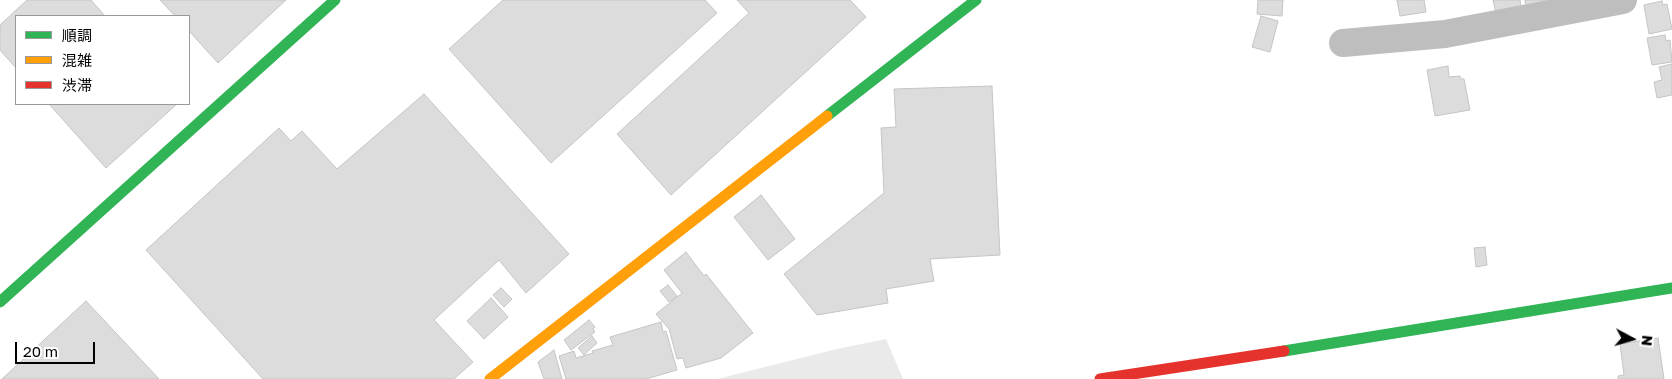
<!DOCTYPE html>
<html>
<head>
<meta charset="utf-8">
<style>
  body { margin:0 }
  #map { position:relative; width:1672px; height:379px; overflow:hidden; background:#fff; font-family:"Golos Text","Noto Sans JP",sans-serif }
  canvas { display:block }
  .legend { position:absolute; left:15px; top:15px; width:175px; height:90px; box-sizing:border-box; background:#fff; border:1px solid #999; margin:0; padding:6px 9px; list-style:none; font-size:15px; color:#000 }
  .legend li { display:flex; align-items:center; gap:10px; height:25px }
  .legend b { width:25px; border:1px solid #999 }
  .north { position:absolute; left:1607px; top:314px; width:50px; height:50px; -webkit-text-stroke:4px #fff; paint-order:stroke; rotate:96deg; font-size:14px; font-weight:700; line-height:20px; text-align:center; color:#000 }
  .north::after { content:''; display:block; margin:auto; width:18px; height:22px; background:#000; clip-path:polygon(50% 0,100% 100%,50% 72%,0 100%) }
  .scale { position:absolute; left:15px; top:342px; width:80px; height:22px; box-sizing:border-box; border:2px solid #000; border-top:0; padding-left:6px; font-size:15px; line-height:18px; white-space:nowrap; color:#000; -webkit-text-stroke:4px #fff; paint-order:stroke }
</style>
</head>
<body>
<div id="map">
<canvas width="1672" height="379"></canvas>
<ul class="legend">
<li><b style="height:6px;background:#30b455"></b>順調</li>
<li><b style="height:6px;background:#ff9f0a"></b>混雑</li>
<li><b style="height:6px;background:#e5322d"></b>渋滞</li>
</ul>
<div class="north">N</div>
<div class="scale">20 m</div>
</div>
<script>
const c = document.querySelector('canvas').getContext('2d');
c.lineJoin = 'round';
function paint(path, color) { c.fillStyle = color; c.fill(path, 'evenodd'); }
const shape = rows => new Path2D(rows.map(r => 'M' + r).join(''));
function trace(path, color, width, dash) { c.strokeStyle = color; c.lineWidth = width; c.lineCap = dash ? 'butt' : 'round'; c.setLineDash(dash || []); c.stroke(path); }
paint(shape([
  [886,339,903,379,717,379,837,349]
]), '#eaeaea');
const building = shape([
  [27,0,91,0,105,16,16,16,16,68,0,50,0,25,27,0],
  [160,0,286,0,218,63,189,31,189,16,175,16,160,0],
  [503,0,705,0,717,13,551,163,449,49,503,0],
  [737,0,850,0,866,17,671,195,617,134,749,13,737,0],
  [1258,0,1283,0,1282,16,1257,14,1258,0],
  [1397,0,1424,0,1426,12,1400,16,1397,0],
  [1493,0,1520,0,1521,8,1496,13,1493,0],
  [1525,0,1562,0,1526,8,1525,0],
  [1662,1,1663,5,1667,4,1672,29,1649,34,1644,5,1662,1],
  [1261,16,1278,21,1270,52,1252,47,1261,16],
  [1665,35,1666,41,1670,40,1672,62,1652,65,1647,38,1665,35],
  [1672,64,1672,95,1657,98,1654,82,1662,80,1659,67,1672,64],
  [1448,66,1449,77,1460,76,1461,79,1464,79,1470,110,1435,116,1427,70,1448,66],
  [992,86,1000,255,930,259,934,281,886,289,888,303,817,315,784,274,884,193,881,128,896,127,894,89,992,86],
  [424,94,569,254,526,293,499,260,434,320,473,362,454,379,263,379,146,250,279,128,291,141,302,131,337,169,424,94],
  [49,104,177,104,106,168,49,104],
  [761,195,795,239,768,260,734,217,761,195],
  [1485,247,1487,265,1476,267,1474,248,1485,247],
  [686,252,704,276,706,274,753,333,721,358,686,368,683,358,677,359,669,329,656,314,682,293,664,270,686,252],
  [668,285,677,296,669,302,660,291,668,285],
  [501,288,512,299,504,307,493,295,501,288],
  [491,298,508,317,484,339,467,321,491,298],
  [86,301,159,379,2,379,86,301],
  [589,320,595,327,593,329,595,332,571,350,564,340,589,320],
  [661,322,663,332,666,331,677,370,646,379,566,379,559,356,574,351,576,358,593,353,592,351,613,345,610,337,661,322],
  [592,336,597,343,584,355,578,348,592,336],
  [1658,338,1664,379,1618,379,1618,376,1624,375,1620,344,1658,338],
  [554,350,562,379,544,379,538,362,554,350]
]);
paint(building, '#dcdcdc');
trace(building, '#c5c5c5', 1);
trace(shape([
  [1343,43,1445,34,1623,0]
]), '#bebebe', 28);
trace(shape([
  [827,116,976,0],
  [0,302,335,0],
  [1284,351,1672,288]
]), '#30b455', 11);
trace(shape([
  [490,379,827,116]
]), '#ff9f0a', 11);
trace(shape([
  [1100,379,1284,351]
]), '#e5322d', 11);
</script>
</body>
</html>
